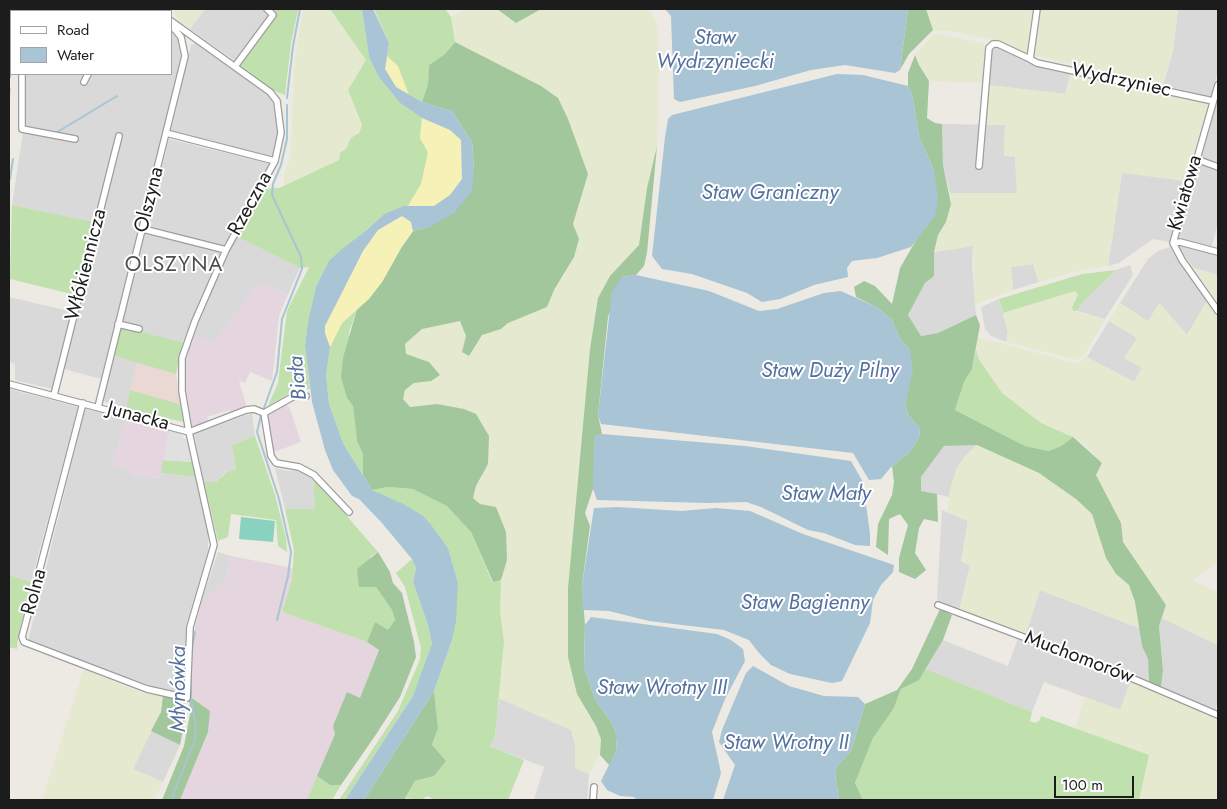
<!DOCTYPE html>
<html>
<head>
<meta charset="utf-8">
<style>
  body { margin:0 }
  #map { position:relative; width:1227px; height:809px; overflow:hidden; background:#eceae2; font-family:Jost,sans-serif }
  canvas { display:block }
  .frame { position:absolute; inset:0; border:10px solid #1c1c1c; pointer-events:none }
  .legend { position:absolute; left:10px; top:10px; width:162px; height:65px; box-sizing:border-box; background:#fff; border:1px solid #a4a4a4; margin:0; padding:6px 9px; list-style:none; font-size:15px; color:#1c1c1c }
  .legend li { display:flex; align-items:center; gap:10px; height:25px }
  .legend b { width:25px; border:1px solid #a4a4a4 }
  .scale { position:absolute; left:1054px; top:776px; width:80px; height:22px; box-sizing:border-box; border:2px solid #1c1c1c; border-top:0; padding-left:6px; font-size:15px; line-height:18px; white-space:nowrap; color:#1c1c1c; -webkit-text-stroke:4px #fff; paint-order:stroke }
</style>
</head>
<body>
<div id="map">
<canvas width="1227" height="809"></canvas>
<div class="frame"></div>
<ul class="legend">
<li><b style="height:6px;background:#fff"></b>Road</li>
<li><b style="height:14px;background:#a8c4d5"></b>Water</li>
</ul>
<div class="scale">100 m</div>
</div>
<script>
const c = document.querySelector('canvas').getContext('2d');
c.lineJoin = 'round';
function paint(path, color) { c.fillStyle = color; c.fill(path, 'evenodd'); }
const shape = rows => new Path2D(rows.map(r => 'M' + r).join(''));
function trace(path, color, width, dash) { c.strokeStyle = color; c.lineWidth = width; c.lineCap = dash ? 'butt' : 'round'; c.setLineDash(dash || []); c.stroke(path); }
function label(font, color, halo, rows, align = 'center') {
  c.font = font + ' Jost,sans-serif'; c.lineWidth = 4; c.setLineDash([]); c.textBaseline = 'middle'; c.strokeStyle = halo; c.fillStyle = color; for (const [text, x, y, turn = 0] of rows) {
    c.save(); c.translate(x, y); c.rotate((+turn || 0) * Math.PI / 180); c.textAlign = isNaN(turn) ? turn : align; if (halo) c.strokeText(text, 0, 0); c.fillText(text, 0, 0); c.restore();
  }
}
paint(shape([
  [27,9,148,9,151,11,27,11],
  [205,9,272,9,274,11,235,61,190,29],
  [1178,9,1218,9,1218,71,1211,97,1163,85,1173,51],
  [171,32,177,39,181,57,101,379,64,369,101,224,12,205,24,125,25,74,171,74],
  [197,42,268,94,273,103,277,133,272,157,171,131,191,45],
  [994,46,1036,65,1071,71,1065,94,988,85,991,49],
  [1218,99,1218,163,1200,157],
  [942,124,1005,125,1004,156,1015,156,1017,193,950,193,943,165],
  [169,139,270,164,223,246,148,226],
  [1198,162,1218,168,1218,223,1211,249,1175,239],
  [1122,172,1185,181,1170,242,1153,239,1119,263,1108,266],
  [145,234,221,252,183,342,121,327],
  [236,236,300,268,288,294,259,284,214,342,192,335],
  [1177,242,1218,254,1218,275,1194,268,1179,249],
  [973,246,972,263,976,315,938,333,921,336,908,315,925,283,934,276,934,252],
  [1170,247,1208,299,1187,335,1160,304,1148,321,1120,303,1148,259,1158,251],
  [1033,264,1039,282,1013,290,1011,267],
  [1130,265,1133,275,1105,319,1077,311,1083,302,1116,270],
  [9,297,73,312,52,389,15,380,15,364,10,362],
  [999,299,1008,332,1006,342,991,336,985,329,981,307],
  [1109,321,1137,338,1142,368,1134,382,1087,357],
  [114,356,137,362,126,408,102,401],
  [9,389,78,407,31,582,9,575],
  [85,409,127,419,112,466,131,470,131,475,160,478,161,473,196,477,208,529,208,552,186,625,183,693,152,686,28,641],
  [252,413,255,436,232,445,236,470,227,471,216,482,204,482,194,434],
  [977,445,966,455,951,486,949,497,921,491,921,477,944,446],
  [275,468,288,471,298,470,313,477,315,510,285,509],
  [942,510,968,521,961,561,970,565,959,611,938,602,937,598],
  [218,552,231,556,225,583,202,600],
  [1040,590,1139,628,1142,646,1148,659,1149,683,1025,636],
  [1162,618,1218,645,1218,702,1215,710,1161,688,1163,670,1159,626],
  [1018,638,1131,680,1120,710,1044,682,1032,712,926,669,943,640,1008,666],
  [499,698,571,730,575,744,575,768,589,774,587,800,534,800,544,767,490,746,495,736],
  [151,731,180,745,163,782,133,769]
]), '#dad9d9');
paint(shape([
  [137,362,176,374,180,404,130,390]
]), '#ebd7d3');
paint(shape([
  [259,284,288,294,279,316,272,381,250,372,245,383,239,381,246,405,243,409,231,413,230,410,207,417,209,422,192,426,184,376,185,359,192,335,214,341],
  [286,404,290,409,301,442,274,452,271,447,268,413],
  [127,419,169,428,161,478,130,475,130,470,112,466],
  [231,556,293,568,292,580,282,612,367,642,379,650,360,699,347,692,335,734,307,800,180,800,208,732,210,711,189,696,193,635,202,600,225,583]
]), '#e4d5df');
paint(shape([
  [173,9,205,9,190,28,178,22],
  [303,9,330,9,366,60,348,90,362,126,339,160,284,185,284,177,291,154,294,67],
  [467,9,497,9,516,23,541,9,648,9,657,22,659,59,657,146,647,188,639,245,610,276,598,298,590,349,568,588,586,711,596,726,601,739,600,755,589,774,575,768,575,744,571,730,499,698,504,642,500,611,501,580,507,560,496,507,480,504,473,498,476,486,483,477,437,404,410,407,403,399,405,390,414,383,431,381,429,362,406,354,405,344,415,334,422,329,460,321,466,336,462,352,473,350,482,335,501,329,508,323,547,307,554,290,566,273,579,239,573,224,588,174,575,141,541,86,455,42,451,17],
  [926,9,1032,9,1027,54,998,41,952,31,933,30],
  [1040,9,1178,9,1173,51,1163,85,1034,55],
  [939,34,987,44,985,83,929,81,919,65,915,55,932,36],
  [1071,71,1210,103,1185,181,1122,173,1108,266,1081,270,1039,282,1033,264,1011,267,1013,290,975,304,973,246,934,252,938,235,946,222,951,204,950,193,1017,193,1015,157,1004,156,1005,125,983,125,988,85,1065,94],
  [1194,268,1218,275,1218,302],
  [1075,291,1078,295,1072,307,1073,311,1105,319,1085,354,1077,360,1006,342,1008,332,1003,313],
  [1208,299,1218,314,1218,561,1193,581,1218,592,1218,645,1162,618,1166,605,1123,542,1121,523,1096,475,1102,463,1085,445,1073,437,1041,423,1002,393,978,358,976,350,978,337,1077,364,1087,357,1134,382,1142,368,1124,358,1137,338,1109,321,1120,303,1148,321,1159,303,1187,335],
  [977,445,1039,473,1076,499,1092,514,1106,558,1116,574,1129,585,1135,602,1139,628,1040,590,1025,636,959,611,970,565,961,562,968,521,947,512,951,486,957,467,966,455],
  [84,669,142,693,163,696,161,712,133,769,163,782,154,800,42,800],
  [1131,680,1218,718,1218,800,1139,800,1149,755,1075,729,1085,697,1120,710]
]), '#e4e9cf');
paint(shape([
  [272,9,298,10,291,43,285,95,272,90,239,65,277,14],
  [330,9,362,9,369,57,378,76,400,103,422,118,420,138,428,152,427,158,421,184,408,206,384,214,368,229,343,248,316,287,308,321,305,346,310,389,297,389,268,406,278,383,287,311,309,267,300,268,236,236,264,189,279,188,339,160,340,153,346,149,351,138,359,133,362,125,348,90,366,60],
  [376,9,445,9,451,17,455,42,445,54,429,65,428,84,422,102,396,87,385,69,389,43,375,11],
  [12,205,93,222,75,295,10,279],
  [1116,270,1083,302,1077,311,1073,311,1072,307,1078,295,1075,291,1003,313,999,299,1082,274],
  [357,309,349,332,347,398,353,406,357,441,363,454,363,475,343,443,329,404,326,375,330,347,342,323],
  [121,327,183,342,176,374,114,356],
  [976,350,978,358,1002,393,1041,423,1073,437,1061,446,1049,451,1025,446,955,410,964,382,972,369],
  [130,390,180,404,183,422,126,408],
  [255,436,275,495,286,538,287,552,278,546,276,520,231,514,228,537,218,541,204,482,216,482,228,471,236,470,232,445],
  [163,460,192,462,196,477,161,473],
  [313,477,378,552,371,556,359,587,376,587,392,610,395,620,388,631,375,622,367,642,282,612,292,580,294,550,285,509,315,509],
  [388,487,413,489,447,505,471,532,492,582,501,580,500,611,504,642,495,736,490,746,524,760,508,800,435,800,427,796,422,800,405,798,415,781,434,776,432,745,438,728,434,691,452,640,458,583,448,548,432,526,372,490],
  [412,559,416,568,413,582,428,625,432,644,429,656,413,696,345,800,339,800,398,711,420,659,421,648,405,587,396,573],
  [9,575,31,582,18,638,17,649,9,647],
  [926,669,1032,712,1030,721,1035,723,1040,720,1041,716,1149,755,1139,800,863,800,855,783,873,738,894,708,901,689,918,680],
  [317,776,330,785,341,785,332,800,307,800]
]), '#c0e1ae');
paint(shape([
  [497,9,541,9,516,23],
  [908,9,926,9,933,30,909,54,900,70],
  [455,42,541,86,558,98,568,119,588,174,573,224,579,239,574,257,554,290,547,307,508,323,501,329,482,335,469,356,462,352,466,336,460,321,422,329,405,344,406,354,429,362,440,375,431,381,414,383,405,390,403,399,410,407,437,404,464,409,476,414,489,436,488,464,476,486,473,498,480,504,496,507,506,532,507,560,501,580,493,582,471,532,447,506,413,489,388,487,372,490,363,475,363,454,357,441,353,406,347,398,341,377,343,358,357,309,382,282,401,248,413,231,431,226,474,168,472,142,452,111,422,102,428,84,429,65,445,54],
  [915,55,919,65,929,81,927,118,935,123,942,124,943,165,951,204,946,222,938,235,934,252,934,276,925,283,908,315,921,336,938,333,976,315,980,325,972,369,964,382,955,410,1025,446,1049,451,1061,446,1073,437,1102,463,1096,475,1121,523,1123,542,1166,605,1159,626,1163,670,1161,688,1149,683,1148,659,1142,646,1135,602,1129,585,1116,574,1106,558,1092,514,1076,499,1039,473,977,445,944,446,921,477,921,491,937,494,938,522,924,519,919,528,915,553,926,570,915,579,899,572,899,558,908,525,900,514,889,519,888,555,876,547,878,524,892,495,894,482,892,466,909,453,919,438,920,429,909,416,905,405,908,389,910,350,900,339,892,320,878,308,856,297,854,287,864,281,875,286,892,304,900,268,919,235,934,170,919,137,912,94,908,86,908,73],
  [657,146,647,253,644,266,636,275,622,277,608,317,598,415,602,434,595,437,593,489,585,513,590,526,582,585,585,625,584,667,595,699,613,725,617,737,616,751,610,766,600,755,601,739,596,726,577,694,568,657,568,588,590,349,598,298,610,276,639,245,647,188],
  [378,552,390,572,393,583,402,593,414,642,416,657,400,697,377,733,341,785,330,785,317,776,335,734,333,726,347,692,360,698,379,650,367,642,375,622,388,630,395,620,392,610,376,587,359,587,357,569],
  [940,609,952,615,943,640,919,680,901,689,894,708,873,738,855,783,863,800,839,800,835,773,838,765,851,751,865,704,897,690,912,669],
  [434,691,438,728,432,745,446,761,434,776,415,781,405,798,407,800,364,800],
  [163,696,184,700,186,715,180,745,151,731,161,712],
  [189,696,210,711,208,732,180,800,162,800,184,746,190,714]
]), '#a3c79c');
paint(shape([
  [387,56,398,66,409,95,396,87,385,69],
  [422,118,450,130,461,140,462,179,450,195,434,206,408,206,421,184,427,158,428,152,420,138],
  [402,216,411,222,413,231,401,248,382,282,369,299,342,323,330,347,324,333,325,326,363,251,378,230]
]), '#f6f1b7');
paint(shape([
  [241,517,275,521,273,542,239,539]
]), '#89d2c0');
paint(shape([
  [169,428,177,430,187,441,192,462,163,460]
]), '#e0e0e0');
paint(shape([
  [362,9,373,9,389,43,385,69,396,87,422,102,452,111,472,142,474,168,472,191,454,213,431,226,413,231,411,222,402,216,378,230,363,251,325,326,325,333,330,347,326,375,329,404,343,443,372,490,405,505,423,516,432,526,448,548,458,583,456,621,452,640,434,691,364,800,345,800,413,696,432,644,428,625,413,582,416,568,412,559,382,523,359,499,352,496,333,470,325,450,312,402,305,346,308,321,316,287,329,261,343,248,368,229,384,214,404,206,434,206,450,195,462,179,461,140,450,130,422,118,400,103,378,76,369,57],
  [665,9,908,9,900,70,895,73,845,65,811,70,755,86,680,102,674,99,671,16],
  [837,74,863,75,908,86,912,94,919,137,934,170,938,199,935,216,911,247,877,258,852,261,847,268,848,277,814,285,780,299,762,302,747,293,692,274,662,269,652,256,665,137,668,119,672,115],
  [636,275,709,291,759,311,777,309,824,293,841,291,878,308,892,320,900,339,910,350,913,370,905,405,909,416,920,429,919,438,909,453,892,466,881,479,869,480,853,453,601,424,598,415,612,291,622,277],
  [602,434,745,446,851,461,863,482,870,534,870,546,855,545,824,533,808,530,761,507,746,502,708,503,597,500,593,489,593,468,595,437],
  [618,507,681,511,716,508,750,511,803,534,894,565,893,572,881,585,873,600,870,623,842,681,832,683,790,674,771,665,759,653,749,640,724,630,649,621,609,611,583,610,582,585,594,508],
  [591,617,717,634,731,640,743,649,745,661,725,699,712,732,721,773,713,800,637,800,634,797,620,796,607,790,601,781,616,751,617,737,613,725,595,699,584,667,585,625],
  [753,666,789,686,824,696,858,697,865,704,851,751,838,765,835,773,839,800,723,800,735,765,719,742,722,730,746,673]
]), '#a8c4d5');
trace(shape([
  [287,98,293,46,300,9],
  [54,134,117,96],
  [10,179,13,159],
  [264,408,277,372,282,319,302,269,301,257,272,195,273,184,281,165,287,139,287,105],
  [261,415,257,432,279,499,291,552,288,576,277,620],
  [192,647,195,632],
  [171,800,195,740,196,726,191,699,191,662]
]), '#a8c4d5', 2);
const minor = shape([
  [153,9,157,11],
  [1037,9,1030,59,1037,63,1213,101],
  [23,11,23,9],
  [82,11,83,9],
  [236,65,273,15,267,9],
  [22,74,22,129,75,139],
  [84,82,88,74],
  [1218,85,1173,243,1182,260,1218,311],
  [166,133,275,161],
  [1196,159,1218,167],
  [979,166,989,48,993,44,998,44,1030,59],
  [143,229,226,250],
  [1173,243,1180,242,1218,252],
  [118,324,139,329],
  [9,384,189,432,246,410,254,409,264,413,296,395,306,396],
  [54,395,119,136],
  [83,403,22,637,24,642,147,689,187,698,190,627,214,545,189,432,182,391,182,358,195,321,226,250,275,161,281,133,277,101,270,92,171,21],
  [98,407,185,56,181,37,171,25],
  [264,413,271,456,276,463,299,467,314,475,349,512],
  [938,605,1122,674,1218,715],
  [593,800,594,787]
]);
trace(minor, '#9d9d9d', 8);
trace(minor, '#fff', 5.5);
trace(shape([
  [9,98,11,9]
]), '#6a6a6a', 2, [10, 10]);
label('20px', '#1c1c1c', '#fff', [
  ["Wydrzyniec",1121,81,12],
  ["Kwiatowa",1186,193,-74],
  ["Olszyna",150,200,-76],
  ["Rzeczna",251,204,-61],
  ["Włókiennicza",87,265,-76],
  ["Junacka",138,417,15],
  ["Rolna",35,592,-75],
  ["Muchomorów",1079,658,21]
]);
label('italic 21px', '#54709f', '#fff', [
  ["Staw",715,39],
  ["Wydrzyniecki",715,63],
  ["Staw Graniczny",770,194],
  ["Staw Duży Pilny",830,372],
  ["Biała",299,378,-95],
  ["Staw Mały",826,495],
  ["Staw Bagienny",805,604],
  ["Młynówka",180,689,-90],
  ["Staw Wrotny III",662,689],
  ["Staw Wrotny II",786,744]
]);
c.letterSpacing = '1px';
label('21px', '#4f4f4f', '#fff', [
  ["OLSZYNA",174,266]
]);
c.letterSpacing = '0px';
</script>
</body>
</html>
